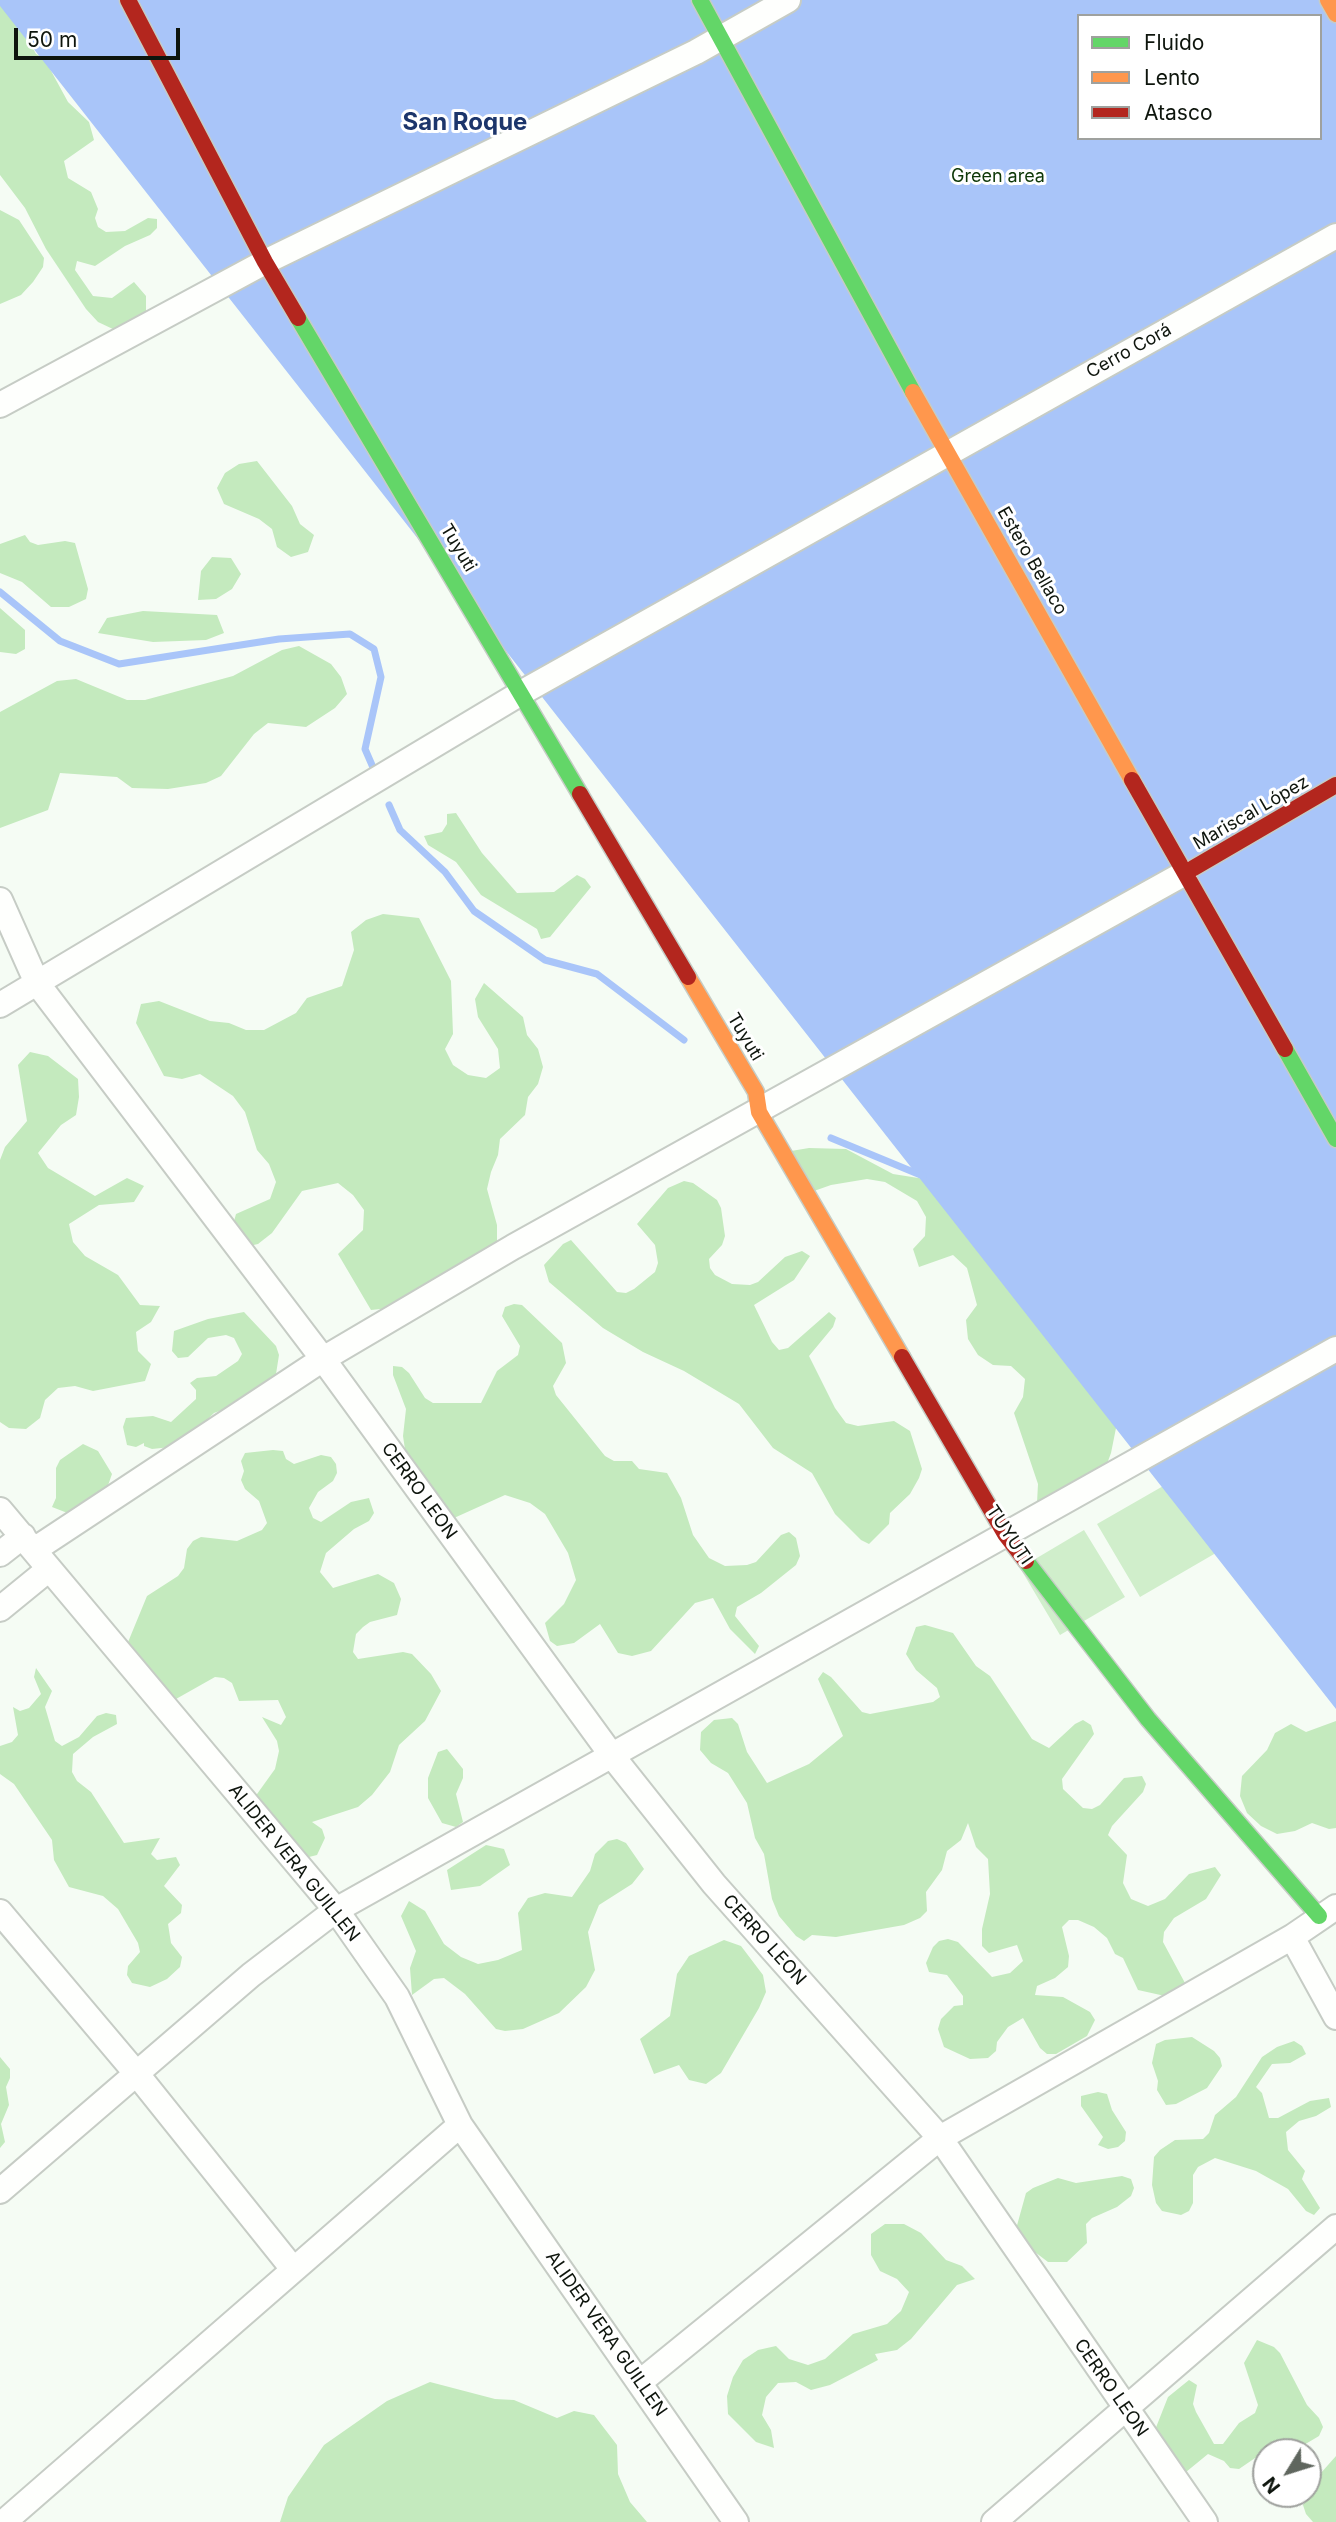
<!DOCTYPE html>
<html>
<head>
<meta charset="utf-8">
<style>
  body { margin:0 }
  #map { position:relative; width:1336px; height:2522px; overflow:hidden; background:#f5fcf4; font-family:Inter,sans-serif }
  canvas { display:block }
  .legend { position:absolute; left:1077px; top:14px; width:245px; height:126px; box-sizing:border-box; background:#fff; border:2px solid #9fa19e; margin:0; padding:9px 12px; list-style:none; font-size:21px; color:#0e150d }
  .legend li { display:flex; align-items:center; gap:14px; height:35px }
  .legend b { width:35px; border:2px solid #9fa19e }
  .north { position:absolute; left:1252px; top:2438px; width:70px; height:70px; box-sizing:border-box; background:#fff; border:2px solid #9fa19e; border-radius:50%; rotate:232deg; font-size:19px; font-weight:700; line-height:28px; text-align:center; color:#0e150d }
  .north::after { content:''; display:block; margin:auto; width:24px; height:32px; background:#5f665e; clip-path:polygon(50% 0,100% 100%,50% 72%,0 100%) }
  .scale { position:absolute; left:14px; top:28px; width:166px; height:32px; box-sizing:border-box; border:4px solid #0e150d; border-top:0; padding-left:9px; font-size:21px; line-height:24px; white-space:nowrap; color:#0e150d; -webkit-text-stroke:5px #fff; paint-order:stroke }
</style>
</head>
<body>
<div id="map">
<canvas width="1336" height="2522"></canvas>
<ul class="legend">
<li><b style="height:9px;background:#63d668"></b>Fluido</li>
<li><b style="height:9px;background:#ff974d"></b>Lento</li>
<li><b style="height:9px;background:#b3261e"></b>Atasco</li>
</ul>
<div class="north">N</div>
<div class="scale">50 m</div>
</div>
<script>
const c = document.querySelector('canvas').getContext('2d');
c.lineJoin = 'round';
function paint(path, color) { c.fillStyle = color; c.fill(path, 'evenodd'); }
const shape = rows => new Path2D(rows.map(r => 'M' + r).join(''));
function trace(path, color, width, dash) { c.strokeStyle = color; c.lineWidth = width; c.lineCap = dash ? 'butt' : 'round'; c.setLineDash(dash || []); c.stroke(path); }
function label(font, color, halo, rows, align = 'center') {
  c.font = font + ' Inter,sans-serif'; c.lineWidth = 6; c.setLineDash([]); c.textBaseline = 'middle'; c.strokeStyle = halo; c.fillStyle = color; for (const [text, x, y, turn = 0] of rows) {
    c.save(); c.translate(x, y); c.rotate((+turn || 0) * Math.PI / 180); c.textAlign = isNaN(turn) ? turn : align; if (halo) c.strokeText(text, 0, 0); c.fillText(text, 0, 0); c.restore();
  }
}
paint(shape([
  [1198,1466,1240,1539,1140,1597,1097,1524],
  [1084,1530,1125,1597,1060,1635,1020,1568]
]), '#d0eecb');
paint(shape([
  [0,0,7,0,36,54,44,58,68,102,89,122,94,140,64,161,68,178,91,192,98,209,95,218,98,227,106,232,125,231,148,218,157,219,157,228,150,235,125,246,95,266,77,261,75,270,93,296,112,298,134,282,146,296,146,314,115,330,98,322,86,309,46,249,25,208,0,175],
  [0,210,19,220,44,258,43,267,33,282,21,295,0,304],
  [257,461,292,506,300,524,314,535,308,552,291,557,277,547,272,529,259,519,224,504,217,488,225,473,239,464],
  [25,535,30,542,38,545,65,541,75,543,88,589,86,599,69,607,51,607,22,582,0,573,0,544],
  [212,557,231,558,241,574,232,589,216,599,198,600,201,571],
  [0,608,25,630,25,649,16,654,0,652],
  [143,611,217,615,224,633,206,640,153,642,98,633,107,618],
  [299,646,331,664,341,677,347,694,335,708,306,727,268,723,254,734,221,776,206,783,168,789,132,788,117,777,60,773,48,810,0,828,0,712,57,681,76,679,127,700,145,700,233,676,282,650],
  [456,813,482,853,517,893,554,892,577,875,585,879,591,887,550,937,541,939,537,929,481,895,456,862,428,845,424,836,442,832,447,824,447,814],
  [383,914,419,918,451,981,453,1034,445,1049,453,1065,468,1075,486,1078,500,1068,498,1049,478,1017,475,999,484,983,523,1017,527,1035,538,1049,543,1067,538,1084,528,1097,525,1115,500,1139,498,1155,491,1172,487,1189,497,1225,497,1243,390,1308,371,1310,338,1254,363,1230,364,1210,353,1195,338,1183,302,1191,272,1233,258,1244,240,1248,231,1232,236,1214,270,1199,276,1182,269,1164,257,1150,245,1112,233,1096,200,1074,182,1079,164,1076,136,1023,141,1004,159,1001,210,1021,229,1023,246,1030,264,1030,296,1013,307,998,342,986,354,950,351,932,366,920],
  [30,1052,48,1056,78,1079,79,1097,76,1115,61,1125,38,1153,48,1168,95,1196,127,1178,144,1186,134,1202,99,1205,69,1224,73,1242,85,1256,118,1275,140,1305,160,1306,151,1322,136,1332,138,1351,151,1364,145,1381,93,1391,75,1386,58,1388,45,1400,40,1418,26,1429,9,1428,0,1422,0,1160,5,1147,27,1121,18,1065],
  [809,1148,846,1149,893,1174,931,1180,1118,1418,1111,1453,1098,1488,1037,1503,1038,1484,1014,1413,1023,1397,1025,1379,1011,1366,993,1365,978,1355,968,1339,966,1320,977,1305,967,1268,953,1255,919,1267,913,1249,925,1236,926,1217,917,1201,885,1182,867,1179,831,1185,814,1191,791,1151],
  [684,1181,693,1183,717,1200,721,1208,725,1236,722,1245,709,1259,710,1268,715,1275,732,1284,750,1285,758,1282,785,1257,802,1251,810,1256,794,1280,754,1305,772,1342,779,1350,788,1348,829,1312,836,1318,833,1327,809,1356,835,1408,846,1423,858,1426,894,1421,910,1431,922,1469,919,1478,910,1494,890,1513,889,1524,869,1544,861,1540,835,1514,812,1473,773,1448,739,1404,684,1371,643,1352,603,1328,549,1282,544,1265,563,1244,571,1240,617,1292,626,1293,634,1289,655,1272,658,1263,655,1245,637,1224,668,1188],
  [514,1304,522,1305,562,1343,566,1363,553,1386,556,1395,605,1456,614,1461,632,1461,639,1469,667,1473,681,1498,693,1535,709,1558,725,1566,747,1565,756,1562,781,1535,789,1532,796,1538,800,1556,796,1565,761,1593,737,1607,735,1616,759,1646,755,1654,730,1629,713,1598,695,1603,651,1651,632,1656,618,1653,600,1624,574,1643,557,1646,550,1641,545,1623,564,1604,576,1580,568,1553,545,1514,530,1503,505,1495,454,1518,406,1456,403,1436,406,1409,393,1375,393,1366,402,1367,409,1373,425,1398,433,1403,481,1403,497,1371,518,1355,520,1346,502,1316,505,1307],
  [244,1312,276,1346,279,1355,276,1374,257,1397,214,1413,180,1446,152,1449,144,1446,144,1443,136,1447,127,1445,123,1427,126,1418,153,1416,171,1422,196,1399,196,1390,190,1383,197,1378,216,1376,238,1361,242,1354,234,1338,226,1335,208,1338,188,1357,178,1358,172,1351,174,1331,208,1319],
  [83,1444,98,1451,112,1474,106,1491,70,1514,52,1507,56,1498,56,1468,60,1460],
  [273,1450,283,1451,286,1459,294,1464,321,1455,331,1457,336,1464,337,1473,333,1481,318,1492,309,1508,313,1518,321,1522,351,1502,369,1498,374,1513,369,1521,354,1529,326,1553,320,1572,333,1588,378,1574,394,1583,401,1599,397,1615,370,1622,363,1627,356,1634,353,1652,358,1659,403,1652,412,1654,431,1674,441,1691,425,1721,399,1745,390,1772,372,1795,358,1807,312,1822,322,1829,325,1838,317,1855,309,1857,300,1857,252,1801,275,1769,279,1751,277,1741,262,1717,281,1725,286,1717,278,1700,239,1701,232,1683,224,1678,215,1677,176,1699,166,1698,126,1647,147,1596,178,1576,184,1568,187,1549,193,1541,201,1537,237,1541,262,1530,267,1523,259,1501,245,1489,241,1480,244,1471,241,1461,245,1453],
  [925,1625,953,1633,976,1666,990,1676,1032,1739,1049,1748,1075,1724,1083,1720,1091,1725,1094,1734,1062,1779,1063,1789,1083,1808,1092,1809,1100,1805,1124,1778,1142,1776,1146,1784,1143,1792,1112,1826,1108,1835,1127,1855,1123,1883,1131,1899,1148,1906,1165,1899,1189,1874,1215,1867,1221,1875,1206,1899,1174,1918,1164,1932,1163,1942,1185,1983,1174,1998,1138,1990,1123,1958,1115,1954,1107,1938,1094,1927,1078,1920,1069,1920,1062,1927,1069,1956,1068,1967,1055,1978,1037,1986,1035,1995,1063,1997,1090,2012,1095,2020,1087,2036,1056,2054,1047,2054,1040,2048,1023,2018,1008,2027,997,2042,996,2051,988,2058,970,2059,944,2047,938,2029,941,2019,954,2006,963,2005,963,1996,947,1975,929,1972,926,1963,933,1947,939,1941,948,1939,958,1942,992,1977,1010,1973,1023,1961,1017,1945,989,1953,982,1946,982,1929,990,1894,988,1859,976,1847,968,1823,961,1840,947,1851,942,1870,926,1892,927,1911,920,1918,904,1925,836,1937,812,1935,804,1941,796,1936,779,1916,772,1899,764,1854,755,1838,747,1803,728,1773,711,1763,700,1750,701,1732,714,1720,732,1718,738,1724,747,1752,767,1783,809,1764,843,1736,818,1679,823,1672,831,1677,862,1712,870,1714,933,1702,940,1697,937,1688,916,1670,906,1654,916,1627],
  [36,1668,52,1691,45,1707,55,1741,62,1746,79,1737,97,1716,106,1713,116,1715,117,1724,93,1737,73,1754,72,1772,77,1781,91,1792,124,1843,160,1838,151,1854,157,1860,176,1857,180,1865,164,1886,182,1905,181,1913,168,1924,171,1943,182,1957,180,1967,167,1979,150,1987,132,1983,127,1975,128,1966,140,1952,138,1943,118,1909,103,1896,69,1887,54,1860,52,1840,14,1784,0,1774,0,1746,12,1742,18,1735,13,1707,20,1711,29,1708,41,1694,34,1677],
  [1336,1721,1336,1828,1329,1829,1312,1823,1295,1831,1277,1834,1261,1826,1247,1813,1240,1796,1242,1776,1267,1750,1275,1733,1291,1724,1306,1732],
  [447,1749,463,1769,463,1778,456,1794,463,1822,456,1827,442,1823,428,1798,428,1778,438,1752],
  [617,1839,626,1843,644,1869,632,1884,599,1905,588,1932,595,1970,586,1987,559,2013,523,2029,505,2031,496,2029,465,1994,444,1978,434,1979,412,1995,410,1968,416,1951,401,1916,409,1901,425,1911,444,1944,461,1957,478,1964,498,1960,522,1950,518,1913,528,1898,545,1893,572,1897,590,1871,595,1854,608,1841],
  [486,1845,504,1849,510,1865,480,1886,451,1890,447,1870],
  [724,1940,741,1946,763,1975,766,1992,759,2008,721,2073,706,2084,689,2080,679,2065,654,2074,640,2039,670,2016,677,1974,689,1956],
  [1192,2037,1214,2051,1220,2058,1222,2066,1207,2088,1176,2104,1166,2105,1157,2090,1158,2081,1152,2063,1156,2044,1165,2040],
  [1294,2041,1302,2046,1306,2054,1290,2063,1272,2064,1256,2087,1262,2093,1269,2118,1278,2118,1310,2101,1329,2098,1331,2107,1316,2116,1299,2121,1286,2132,1288,2150,1305,2171,1302,2179,1320,2208,1314,2215,1306,2211,1288,2189,1256,2171,1215,2158,1198,2167,1193,2175,1193,2203,1189,2211,1181,2215,1162,2211,1156,2203,1152,2185,1154,2157,1160,2150,1175,2140,1203,2139,1209,2133,1215,2115,1236,2097,1262,2057,1277,2047],
  [0,2057,10,2069,10,2078,6,2087,9,2105,1,2124,5,2142,0,2148],
  [1098,2092,1107,2094,1112,2110,1126,2132,1125,2141,1118,2147,1108,2149,1098,2145,1103,2137,1081,2106,1081,2096],
  [1122,2176,1131,2179,1134,2188,1131,2196,1117,2207,1092,2218,1086,2224,1087,2243,1067,2262,1048,2262,1027,2246,1016,2229,1026,2193,1033,2188,1058,2178,1076,2183],
  [885,2224,904,2224,921,2233,946,2260,962,2266,975,2279,957,2285,911,2339,897,2350,875,2354,878,2360,830,2385,811,2390,796,2382,778,2383,766,2397,762,2415,771,2430,774,2448,756,2442,728,2414,727,2396,733,2377,743,2360,758,2350,776,2346,789,2359,808,2365,825,2359,853,2334,887,2324,901,2311,909,2292,897,2279,880,2271,871,2255,871,2234],
  [1257,2340,1274,2347,1280,2353,1307,2405,1319,2418,1323,2427,1319,2436,1292,2452,1261,2454,1239,2469,1230,2468,1224,2461,1208,2454,1186,2472,1177,2472,1155,2430,1168,2397,1189,2380,1197,2385,1193,2404,1196,2412,1214,2444,1223,2444,1239,2423,1255,2413,1258,2405,1244,2363],
  [430,2382,495,2399,514,2400,557,2418,574,2411,594,2415,617,2445,618,2474,630,2502,647,2522,280,2522,288,2497,324,2445,387,2401],
  [1336,2456,1336,2522,1313,2522,1306,2514,1303,2505,1320,2474]
]), '#c4eabe');
paint(shape([
  [0,0,1336,0,1336,1709,0,6],
  [1079,16,1320,16,1320,138,1079,138]
]), '#a9c5f9');
trace(shape([
  [0,592,60,641,119,664,279,639,350,634,374,649,381,677,365,749,375,772],
  [389,805,400,830,445,872,474,911,545,960,597,974,684,1040],
  [831,1138,923,1176]
]), '#a9c5f9', 7);
const street = shape([
  [0,405,265,262,696,52,788,0],
  [0,900,37,983,323,1359,613,1757,714,1884,940,2138,1205,2522],
  [0,1005,521,693,1336,236],
  [0,1510,336,1910,397,1997,460,2125,736,2522],
  [34,1550,323,1359,513,1247,1185,873],
  [0,1554,23,1536],
  [0,1609,49,1569],
  [0,1912,136,2073,293,2269],
  [1292,1937,1336,2017],
  [0,2191,251,1975,336,1910,1336,1349],
  [640,2382,940,2138,1292,1937,1336,1907],
  [4,2522,460,2125],
  [994,2522,1336,2227]
]);
const fast = shape([
  [700,0,913,392],
  [298,318,580,794],
  [1285,1049,1336,1139],
  [1026,1561,1148,1719,1319,1916]
]);
const slow = shape([
  [1328,0,1336,14],
  [913,392,1132,780],
  [688,977,756,1092,759,1112,902,1357]
]);
const jam = shape([
  [128,0,265,262,298,318],
  [1132,780,1285,1049],
  [580,794,688,977],
  [1185,873,1336,785],
  [902,1357,1005,1534,1026,1561]
]);
trace(street, '#c6ccc5', 28);
trace(fast, '#c6ccc5', 19);
trace(slow, '#c6ccc5', 19);
trace(jam, '#c6ccc5', 19);
trace(street, '#fefffd', 24);
trace(fast, '#63d668', 16);
trace(slow, '#ff974d', 16);
trace(jam, '#b3261e', 16);
label('18px', '#0d3706', '#fff', [
  ["Green area",998,177]
]);
label('18px', '#0e150d', '#fff', [
  ["Cerro Corá",1129,351,-29],
  ["Tuyuti",458,548,59],
  ["Estero Bellaco",1032,561,60],
  ["Mariscal López",1251,813,-30],
  ["Tuyuti",745,1037,59],
  ["CERRO LEON",419,1491,54],
  ["TUYUTI",1009,1535,56],
  ["ALIDER VERA GUILLEN",294,1863,51],
  ["CERRO LEON",764,1940,48],
  ["ALIDER VERA GUILLEN",606,2334,55],
  ["CERRO LEON",1111,2388,55]
]);
label('bold 24px', '#1c356b', '#fff', [
  ["San Roque",465,123]
]);
</script>
</body>
</html>
